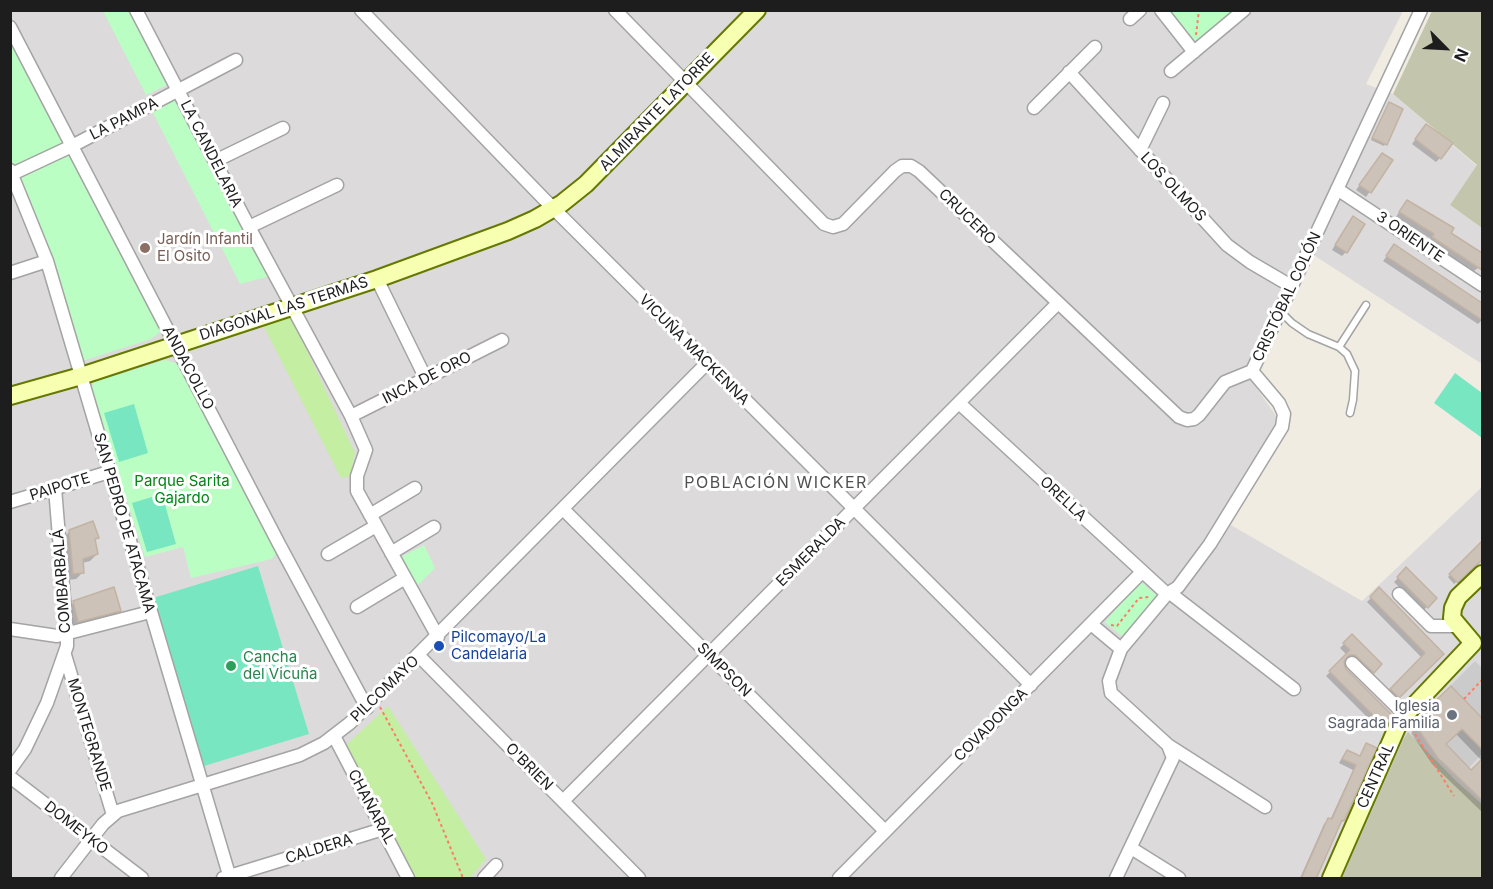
<!DOCTYPE html>
<html>
<head>
<meta charset="utf-8">
<style>
  body { margin:0 }
  #map { position:relative; width:1493px; height:889px; overflow:hidden; background:#f0ece2; font-family:Inter,sans-serif }
  canvas { display:block }
  .frame { position:absolute; inset:0; border:12px solid #1d1d1d; pointer-events:none }
  .north { position:absolute; left:1415px; top:18px; width:60px; height:60px; -webkit-text-stroke:4px #fff; paint-order:stroke; rotate:114deg; font-size:16px; font-weight:700; line-height:24px; text-align:center; color:#1d1d1d }
  .north::after { content:''; display:block; margin:auto; width:21px; height:27px; background:#1d1d1d; clip-path:polygon(50% 0,100% 100%,50% 72%,0 100%) }
</style>
</head>
<body>
<div id="map">
<canvas width="1493" height="889"></canvas>
<div class="frame"></div>
<div class="north">N</div>
</div>
<script>
const c = document.querySelector('canvas').getContext('2d');
c.lineJoin = 'round';
function paint(path, color) { c.fillStyle = color; c.fill(path, 'evenodd'); }
const shape = rows => new Path2D(rows.map(r => 'M' + r).join(''));
function trace(path, color, width, dash) { c.strokeStyle = color; c.lineWidth = width; c.lineCap = dash ? 'butt' : 'round'; c.setLineDash(dash || []); c.stroke(path); }
function label(font, color, halo, rows, align = 'center') {
  c.font = font + ' Inter,sans-serif'; c.lineWidth = 6; c.setLineDash([]); c.textBaseline = 'middle'; c.strokeStyle = halo; c.fillStyle = color; for (const [text, x, y, turn = 0] of rows) {
    c.save(); c.translate(x, y); c.rotate((+turn || 0) * Math.PI / 180); c.textAlign = isNaN(turn) ? turn : align; if (halo) c.strokeText(text, 0, 0); c.fillText(text, 0, 0); c.restore();
  }
}
paint(shape([
  [10,11,1403,11,1366,84,1393,94,1477,166,1450,205,1482,228,1482,364,1312,254,1253,383,1281,423,1224,521,1362,601,1482,487,1482,878,11,878]
]), '#dcdada');
paint(shape([
  [1475,661,1482,668,1482,754,1459,778,1438,758,1414,722]
]), '#cbcbcb');
paint(shape([
  [1432,11,1482,11,1482,228,1450,205,1477,165,1393,94],
  [1408,732,1457,782,1482,804,1482,878,1342,878,1403,740]
]), '#c4c5ad');
paint(shape([
  [290,315,355,453,350,476,341,478,263,325],
  [388,706,486,859,470,878,415,878,344,747]
]), '#c4efa3');
paint(shape([
  [103,11,138,11,175,81,146,95],
  [1166,11,1236,11,1193,45],
  [10,41,161,331,151,339,82,361,11,159],
  [177,98,270,276,240,284,152,111],
  [165,360,178,364,278,550,272,559,191,578,183,547,145,557,91,389,94,382],
  [424,545,435,568,416,587,401,557],
  [1140,581,1158,597,1122,636,1105,622]
]), '#bbfec4');
paint(shape([
  [1455,373,1482,393,1482,438,1434,403],
  [134,404,148,453,119,462,104,413],
  [162,494,176,544,147,552,132,503],
  [258,566,309,734,204,766,153,598]
]), '#79e6c2');
paint(shape([
  [1389,104,1385,144,1384,146,1371,140],
  [1422,130,1440,158,1436,162,1412,144],
  [1382,155,1391,161,1366,197,1356,190],
  [1403,206,1482,255,1482,261,1479,267,1474,271,1429,242,1431,239,1396,217],
  [1349,222,1346,252,1342,256,1332,250],
  [1395,246,1482,305,1482,320,1478,324,1383,261],
  [70,531,97,538,94,541,97,554,90,561,82,563,82,573,76,579,67,580,63,538],
  [1482,543,1482,557,1454,584,1448,577],
  [1406,570,1435,598,1423,611,1394,582],
  [1379,590,1442,654,1394,701,1387,694,1422,658,1367,602],
  [74,602,120,610,113,617,72,628,67,609],
  [1352,636,1380,664,1369,676,1353,661,1345,658,1343,666,1389,715,1377,727,1326,676,1347,655,1340,648],
  [1451,688,1482,721,1482,767,1479,764,1482,761,1455,733,1444,744,1471,772,1473,770,1482,779,1482,812,1432,764,1411,733,1429,719,1424,714],
  [1366,745,1375,748,1343,821,1339,825,1314,878,1300,878,1324,824,1328,820,1330,820,1353,770,1339,763,1343,756,1347,752,1359,757]
]), '#0003');
const building = shape([
  [1389,102,1403,109,1387,145,1372,138,1389,102],
  [1426,124,1453,143,1441,159,1415,139,1426,124],
  [1382,153,1393,160,1371,193,1359,185,1382,153],
  [1407,200,1454,228,1451,233,1482,253,1482,270,1432,237,1434,234,1399,212,1407,200],
  [1353,216,1365,224,1347,253,1335,245,1353,216],
  [1394,244,1482,303,1482,320,1386,256,1394,244],
  [93,521,99,538,95,539,98,554,83,559,84,573,73,574,69,530,93,521],
  [1482,541,1482,560,1458,583,1449,574,1482,541],
  [1406,567,1437,598,1428,608,1397,577,1406,567],
  [114,587,121,611,78,622,73,601,114,587],
  [1379,587,1444,654,1399,698,1390,689,1425,653,1370,597,1379,587],
  [1352,634,1382,664,1374,673,1355,655,1349,655,1344,662,1346,669,1392,715,1382,724,1329,671,1350,650,1343,643,1352,634],
  [1451,686,1482,718,1482,749,1462,729,1446,744,1471,770,1482,759,1482,800,1438,758,1416,726,1435,713,1429,707,1451,686],
  [1366,743,1377,748,1344,821,1342,820,1316,879,1301,879,1328,818,1332,819,1356,765,1342,759,1347,750,1360,756,1366,743]
]);
paint(building, '#ccc2b8');
trace(building, '#c3b3a3', 1.5);
const lane = shape([
  [1280,311,1292,323,1308,334,1339,347,1347,354,1355,371,1353,400,1350,413],
  [1339,347,1366,305]
]);
const street = shape([
  [136,10,249,227,351,416,366,450,357,476,357,491,438,637],
  [361,10,543,198,1031,685],
  [615,10,824,224,833,227,843,224,895,171,902,166,911,166,919,171,1179,417,1187,420,1194,419,1199,415,1225,382,1252,371],
  [1161,10,1194,52],
  [1130,19,1140,10],
  [10,27,279,544,367,708],
  [1171,71,1244,10],
  [1069,72,1227,245,1250,262,1291,286],
  [1034,108,1095,47],
  [1140,150,1163,103],
  [215,161,283,128],
  [10,170,47,261,230,878],
  [10,175,72,146,236,60],
  [1337,189,1482,285],
  [249,227,337,185],
  [10,273,47,261],
  [377,279,426,379],
  [1252,371,1421,10],
  [959,403,1167,594],
  [351,416,502,340],
  [10,502,109,472],
  [563,509,885,831],
  [370,515,415,488],
  [391,553,434,527],
  [328,554,376,526],
  [1170,593,1294,689],
  [1399,594,1431,626,1457,626],
  [357,607,405,578],
  [1091,624,1121,649],
  [10,629,57,636,150,612],
  [65,655,113,815],
  [419,656,639,878],
  [1352,663,1405,715],
  [334,736,408,878],
  [1168,745,1265,807],
  [10,770,25,749,47,703,67,646,67,635,55,488],
  [10,777,142,878],
  [563,801,1058,303],
  [1131,848,1179,878],
  [61,878,103,824,118,811,300,755,324,743,350,723,707,363],
  [223,878,383,829],
  [484,878,496,865],
  [839,878,1142,572],
  [1116,878,1173,758,1168,745,1111,693,1109,681,1121,649,1167,594,1178,587,1210,544,1282,427,1284,414,1279,403,1252,371]
]);
const secondary = shape([
  [10,396,81,376,377,279,508,231,535,219,561,204,586,184,757,10],
  [1331,878,1399,723,1405,715,1473,643,1452,618,1453,608,1458,597,1482,574]
]);
trace(lane, '#a4a4a4', 9);
trace(street, '#a4a4a4', 15);
trace(secondary, '#657900', 20);
trace(shape([
  [1196,35,1199,10],
  [1111,625,1117,626,1139,598,1149,597],
  [1464,699,1482,680],
  [380,707,432,803,463,878],
  [1412,729,1454,796]
]), '#ff7c64', 2, [3, 3]);
trace(lane, '#fff', 6);
trace(street, '#fff', 12);
trace(secondary, '#f7ffb1', 16);
for (const [x, y, r, color] of [
  [145,248,6,"#8d6e63"],
  [439,646,6,"#1a4fb4"],
  [231,666,6,"#2e9e5b"],
  [1452,715,6,"#6b7280"]
]) { const dot = new Path2D(); dot.arc(x, y, r, 0, 2 * Math.PI); c.fillStyle = color; c.fill(dot); trace(dot, '#fff', 2); }
label('15px', '#1d1d1d', '#fff', [
  ["ALMIRANTE LATORRE",657,112,-46],
  ["LA PAMPA",124,119,-27],
  ["LA CANDELARIA",211,154,63],
  ["LOS OLMOS",1173,187,47],
  ["CRUCERO",967,217,44],
  ["3 ORIENTE",1410,237,34],
  ["CRISTÓBAL COLÓN",1287,297,-65],
  ["DIAGONAL LAS TERMAS",284,309,-18],
  ["VICUÑA MACKENNA",694,350,45],
  ["ANDACOLLO",188,368,62],
  ["INCA DE ORO",427,378,-27],
  ["PAIPOTE",60,487,-17],
  ["ORELLA",1063,499,43],
  ["SAN PEDRO DE ATACAMA",124,523,74],
  ["ESMERALDA",811,552,-45],
  ["COMBARBALÁ",62,581,-94],
  ["SIMPSON",724,670,45],
  ["PILCOMAYO",385,689,-44],
  ["COVADONGA",991,725,-45],
  ["MONTEGRANDE",89,735,73],
  ["O'BRIEN",529,767,45],
  ["CENTRAL",1376,776,-66],
  ["CHAÑARAL",371,807,62],
  ["DOMEYKO",76,828,38],
  ["CALDERA",319,849,-17]
]);
label('15px', '#785e54', '#fff', [
  ["Jardín Infantil",157,239],
  ["El Osito",157,256]
], 'left');
label('15px', '#028514', '#fff', [
  ["Parque Sarita",182,481],
  ["Gajardo",182,498]
]);
label('15px', '#164399', '#fff', [
  ["Pilcomayo/La",451,637],
  ["Candelaria",451,654]
], 'left');
label('15px', '#27864d', '#fff', [
  ["Cancha",243,657],
  ["del Vicuña",243,674]
], 'left');
label('15px', '#5b616d', '#fff', [
  ["Iglesia",1440,706],
  ["Sagrada Familia",1440,723]
], 'right');
c.letterSpacing = '1.5px';
label('16px', '#505050', '#fff', [
  ["POBLACIÓN WICKER",776,483]
]);
c.letterSpacing = '0px';
</script>
</body>
</html>
